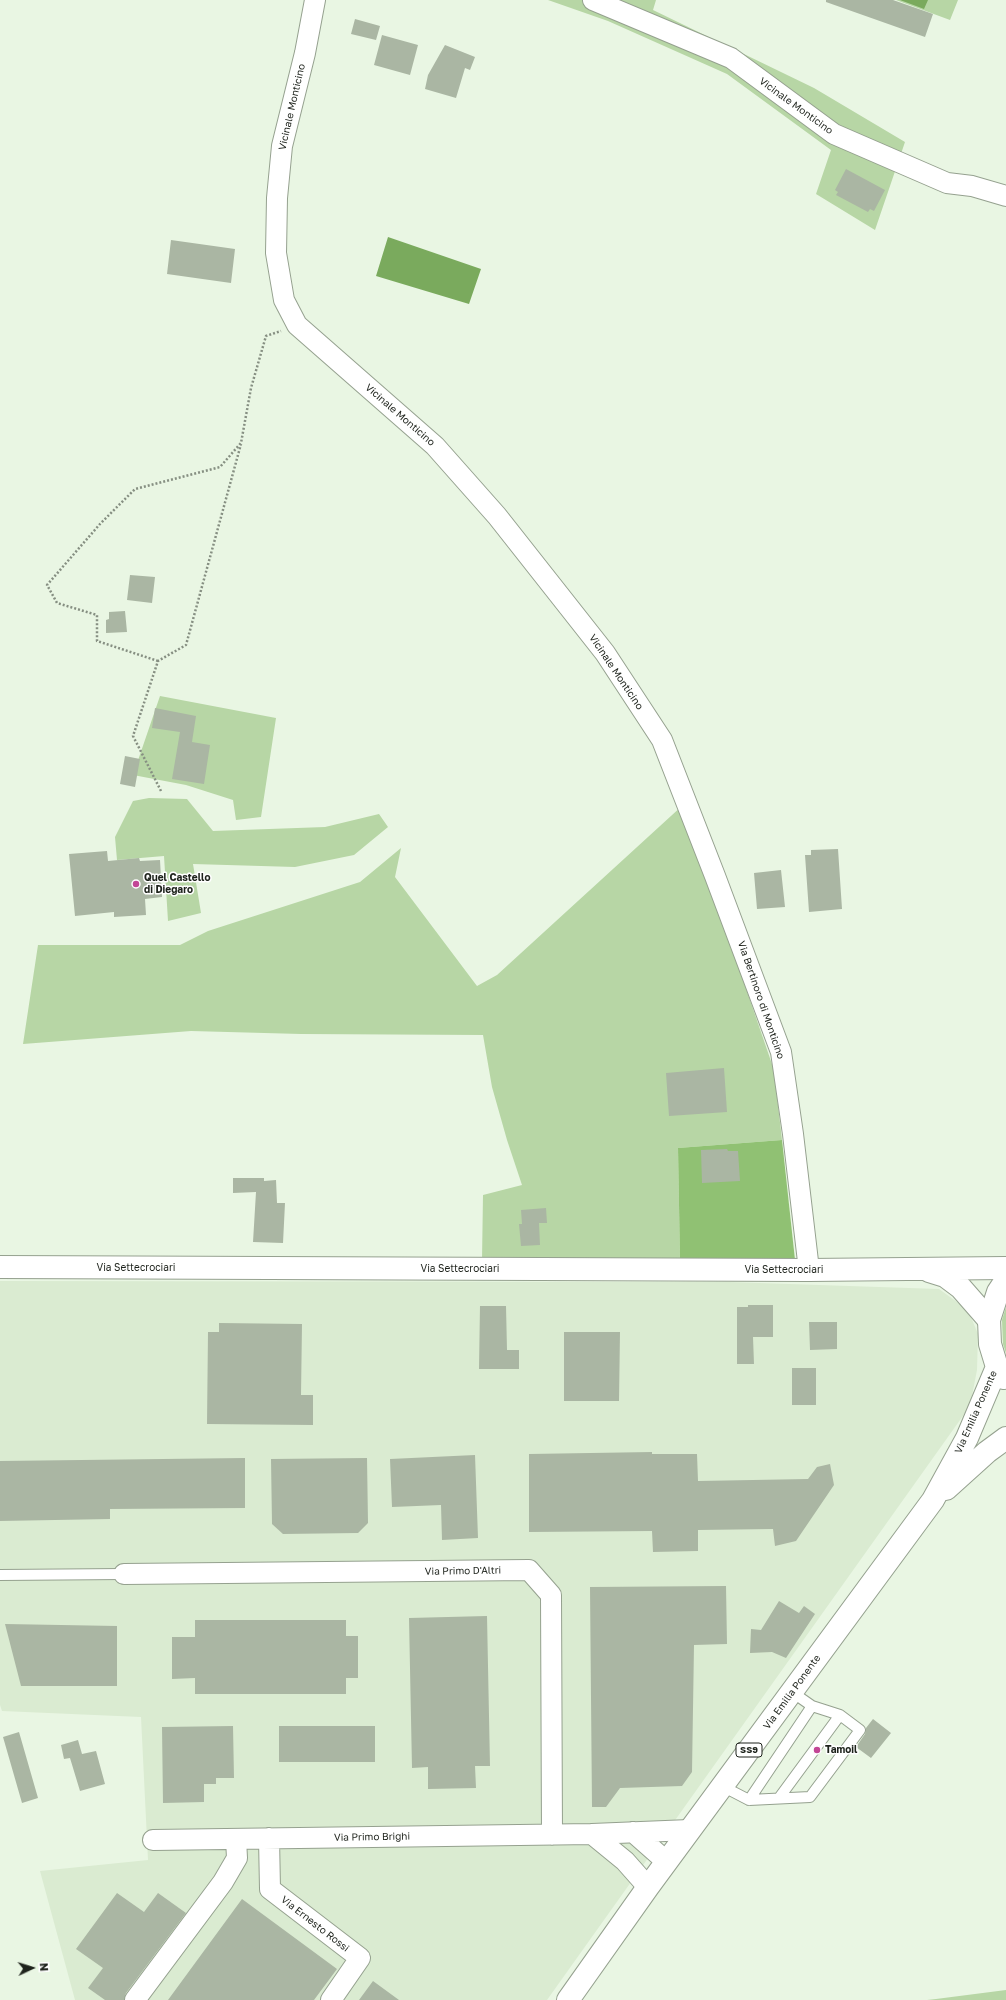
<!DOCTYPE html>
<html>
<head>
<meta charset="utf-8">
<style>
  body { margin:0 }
  #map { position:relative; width:1006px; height:2000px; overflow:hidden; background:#e9f6e3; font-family:"Golos Text",sans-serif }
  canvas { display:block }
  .north { position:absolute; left:12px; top:1948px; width:40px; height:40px; -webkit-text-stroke:3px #fff; paint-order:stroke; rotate:86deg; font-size:11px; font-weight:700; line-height:16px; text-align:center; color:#1e231c }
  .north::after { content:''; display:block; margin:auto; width:14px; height:18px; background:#1e231c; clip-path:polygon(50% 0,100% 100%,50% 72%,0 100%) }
</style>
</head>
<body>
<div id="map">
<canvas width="1006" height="2000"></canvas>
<div class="north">N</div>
</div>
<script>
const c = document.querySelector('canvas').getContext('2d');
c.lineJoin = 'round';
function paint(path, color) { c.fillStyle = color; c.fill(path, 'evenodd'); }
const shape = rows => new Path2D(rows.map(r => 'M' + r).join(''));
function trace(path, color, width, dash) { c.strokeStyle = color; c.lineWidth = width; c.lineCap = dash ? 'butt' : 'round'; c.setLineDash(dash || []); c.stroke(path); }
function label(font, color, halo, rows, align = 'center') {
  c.font = font + ' "Golos Text",sans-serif'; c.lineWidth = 3; c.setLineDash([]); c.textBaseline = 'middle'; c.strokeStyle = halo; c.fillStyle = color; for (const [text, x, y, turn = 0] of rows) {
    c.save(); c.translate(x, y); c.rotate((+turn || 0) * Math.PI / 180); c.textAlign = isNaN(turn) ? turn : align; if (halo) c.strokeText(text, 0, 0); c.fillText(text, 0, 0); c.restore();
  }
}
paint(shape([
  [0,1281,729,1282,939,1289,968,1310,978,1334,977,1370,970,1406,547,2000,75,2000,40,1871,148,1860,141,1717,2,1711,0,1705]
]), '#daebd1');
paint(shape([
  [548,0,656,0,653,10,814,88,905,142,875,230,816,194,831,150,727,74,608,21],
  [896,0,958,0,950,20],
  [160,696,276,718,261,817,236,820,233,800,186,785,133,775],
  [149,798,187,799,213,831,325,827,379,814,388,827,354,855,295,867,193,864,201,913,168,921,164,856,117,860,115,837,133,801],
  [683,805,774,1070,782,1140,678,1148,680,1261,482,1260,483,1195,522,1185,507,1140,492,1087,483,1035,301,1034,191,1031,23,1044,38,945,180,945,208,931,360,882,401,848,395,877,477,986,497,975],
  [1006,1307,1006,1353,1003,1344,1002,1320],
  [1006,1990,1006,2000,927,2000,936,1999]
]), '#b7d6a5');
paint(shape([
  [782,1140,795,1260,680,1261,678,1148]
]), '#90c173');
paint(shape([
  [900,0,928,0,924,9],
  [388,237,481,269,469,304,376,276]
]), '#7aaa5d');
paint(shape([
  [826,0,893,0,933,14,925,37,826,2],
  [355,19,380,26,376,40,351,34],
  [382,35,418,45,410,75,374,65],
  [445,45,475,57,470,70,465,68,456,98,425,89,428,75],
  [846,169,885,190,874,211,870,209,868,212,836,195,838,192,835,190],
  [171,240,235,249,231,283,167,274],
  [130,575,155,577,152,603,127,600],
  [125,611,127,632,106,633,106,620,109,619,109,612],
  [155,708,196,716,192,742,210,745,204,784,172,779,180,732,152,728],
  [125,756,140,759,135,787,120,784],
  [838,849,842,909,809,912,805,855,811,855,811,850],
  [107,851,108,861,139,858,140,861,160,860,162,897,145,899,146,915,114,917,114,912,75,916,69,854],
  [781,870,785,907,757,909,754,873],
  [724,1068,727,1112,669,1116,666,1073],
  [727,1149,728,1151,738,1151,740,1181,702,1183,701,1150],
  [233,1178,264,1178,264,1181,276,1180,277,1203,285,1203,283,1243,253,1242,256,1192,233,1193],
  [546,1208,547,1223,539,1223,540,1245,521,1246,519,1224,522,1224,521,1210],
  [748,1305,773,1305,773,1337,753,1337,754,1364,737,1364,737,1307,748,1307],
  [480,1306,506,1306,507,1350,519,1350,519,1369,479,1369],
  [809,1322,837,1322,837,1349,810,1350],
  [219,1323,302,1324,301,1395,313,1395,313,1425,207,1424,208,1332,219,1332],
  [564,1332,620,1332,619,1401,564,1401],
  [792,1368,816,1368,816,1405,792,1405],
  [652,1452,652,1454,697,1454,698,1481,808,1479,817,1467,830,1464,834,1485,796,1541,775,1546,773,1529,698,1530,698,1551,653,1552,652,1531,529,1532,529,1454],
  [475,1455,478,1538,442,1540,441,1505,392,1507,390,1459],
  [245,1458,245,1508,110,1509,110,1519,0,1521,0,1461],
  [367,1458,368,1523,358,1533,283,1534,272,1524,271,1459],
  [726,1586,727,1644,694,1645,692,1772,682,1786,620,1788,606,1807,592,1807,590,1587],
  [779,1601,799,1613,804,1606,815,1614,786,1658,772,1652,750,1653,751,1629,761,1630],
  [487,1616,490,1766,475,1766,476,1788,428,1789,428,1767,412,1768,409,1618],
  [195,1620,346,1620,346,1636,358,1636,358,1678,346,1678,346,1694,195,1694,195,1678,172,1679,172,1637,195,1637],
  [5,1624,117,1626,117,1686,21,1686],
  [873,1719,891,1733,871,1758,856,1747,865,1734,866,1728],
  [233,1726,234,1778,216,1778,216,1784,204,1784,204,1802,163,1803,162,1727],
  [279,1726,375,1726,375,1762,279,1762],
  [19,1732,38,1798,22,1803,3,1737],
  [78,1740,82,1754,96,1751,105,1784,80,1791,70,1758,64,1759,61,1745],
  [117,1893,144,1912,158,1893,186,1913,126,1993,124,2000,105,2000,88,1988,103,1968,76,1949],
  [242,1899,337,1969,314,2000,168,2000],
  [373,1981,399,2000,359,2000]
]), '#aab6a3');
const lane = shape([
  [0,1575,124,1574],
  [722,1786,749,1800,812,1706,792,1692],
  [779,1798,840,1715],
  [749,1800,810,1797,860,1730,840,1715,812,1706]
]);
const street = shape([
  [315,0,305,53,282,146,277,198,276,253,284,300,297,325,435,446,497,516,605,653,662,740,715,876,781,1052,793,1134,809,1270],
  [593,0,731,58,834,134,947,183,972,186,1006,196],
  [124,1574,529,1570,551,1595,552,1835],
  [633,1832,667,1862],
  [592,1834,625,1861,648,1887],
  [269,1838,270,1889,360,1958,331,2000],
  [153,1840,592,1834,690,1830],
  [135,2000,223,1882,237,1858,236,1839]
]);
const secondary = shape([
  [0,1267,809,1270,1006,1268],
  [929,1271,945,1276,961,1288,989,1320]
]);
const primary = shape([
  [1004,1378,997,1367,990,1344,989,1320,998,1292,1006,1280],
  [946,1489,987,1452,1006,1438],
  [568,2000,648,1887,933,1500,967,1438,997,1367]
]);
trace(lane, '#95a18f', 12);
trace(street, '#95a18f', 22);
trace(secondary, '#95a18f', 24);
trace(primary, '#95a18f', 24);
trace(shape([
  [158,661,97,641,97,615,57,603,47,585,100,524,135,489,220,467,241,443,251,388,266,336,281,331],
  [161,791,133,736,158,661,186,645,241,444]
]), '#868f82', 2.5, [2, 2]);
trace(lane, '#fff', 10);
trace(street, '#fff', 20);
trace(secondary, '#fff', 22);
trace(primary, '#fff', 22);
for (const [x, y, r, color] of [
  [136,884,4,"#c34696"],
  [817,1750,4,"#c34696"]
]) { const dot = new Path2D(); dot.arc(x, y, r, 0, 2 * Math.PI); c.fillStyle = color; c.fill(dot); trace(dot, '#fff', 1.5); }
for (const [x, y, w] of [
  [749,1750,26]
]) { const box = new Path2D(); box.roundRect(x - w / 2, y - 7, w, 14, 3); c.fillStyle = '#fff'; c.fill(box); trace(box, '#1e231c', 1); }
label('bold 9px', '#1e231c', null, [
  ["SS9",749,1750]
]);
label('10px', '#1e231c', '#fff', [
  ["Vicinale Monticino",796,106,36],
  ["Vicinale Monticino",292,107,-77],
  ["Vicinale Monticino",400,415,41],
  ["Vicinale Monticino",616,672,56],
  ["Via Bertinoro di Monticino",761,1000,71],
  ["Via Settecrociari",136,1268],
  ["Via Settecrociari",460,1269],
  ["Via Settecrociari",784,1270],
  ["Via Emilia Ponente",976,1412,-66],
  ["Via Primo D'Altri",463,1571,-1],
  ["Via Emilia Ponente",792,1692,-54],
  ["Via Primo Brighi",372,1837,-1],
  ["Via Ernesto Rossi",315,1924,38]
]);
label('bold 10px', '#1e231c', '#fff', [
  ["Quel Castello",144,878],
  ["di Diegaro",144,890],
  ["Tamoil",825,1750]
], 'left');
</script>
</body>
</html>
